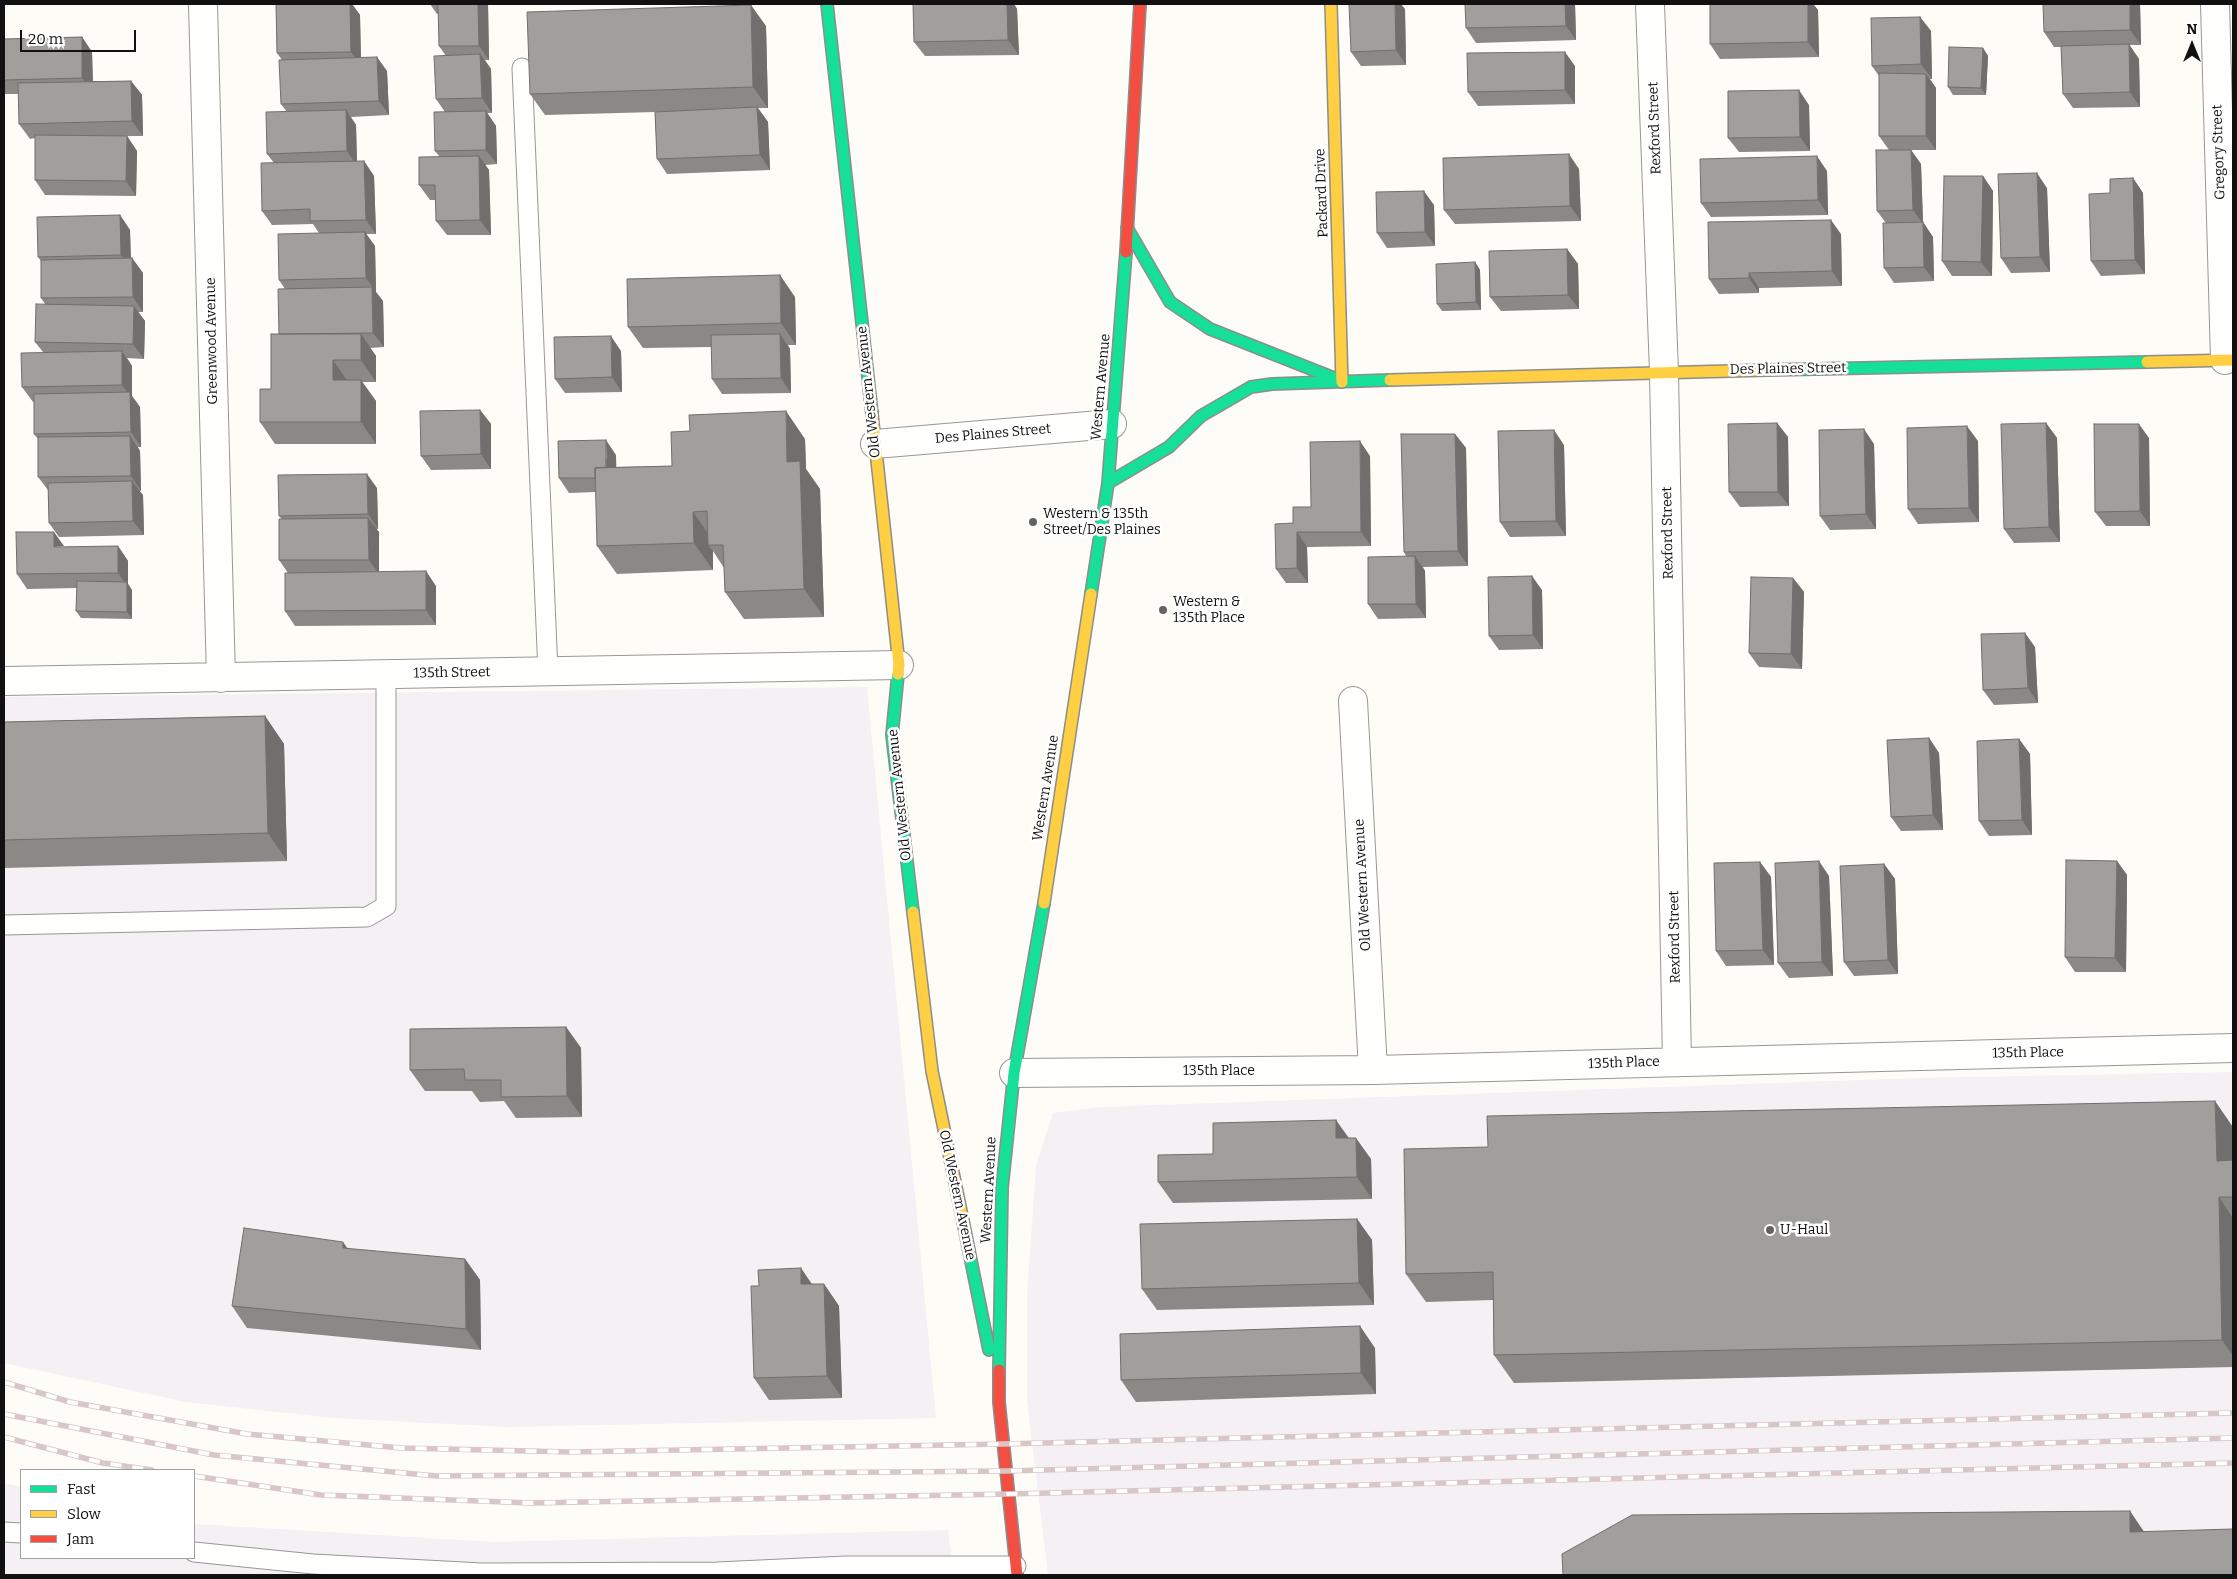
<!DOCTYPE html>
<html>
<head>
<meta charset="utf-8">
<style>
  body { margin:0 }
  #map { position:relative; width:2237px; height:1579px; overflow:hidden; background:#fdfcf7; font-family:Bitter,serif }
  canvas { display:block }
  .frame { position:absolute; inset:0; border:5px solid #111; pointer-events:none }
  .legend { position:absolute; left:20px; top:1469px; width:175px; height:90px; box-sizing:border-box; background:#fff; border:1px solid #a0a0a0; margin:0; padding:6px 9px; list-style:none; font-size:15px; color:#111 }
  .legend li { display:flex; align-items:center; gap:10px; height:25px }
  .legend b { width:25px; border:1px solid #a0a0a0 }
  .north { position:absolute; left:2167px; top:20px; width:50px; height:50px; -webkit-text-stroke:4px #fff; paint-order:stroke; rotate:0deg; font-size:14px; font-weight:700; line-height:20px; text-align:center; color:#111 }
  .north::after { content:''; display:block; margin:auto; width:18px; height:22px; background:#111; clip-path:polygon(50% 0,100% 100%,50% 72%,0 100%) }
  .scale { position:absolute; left:20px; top:30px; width:116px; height:22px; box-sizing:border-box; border:2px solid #111; border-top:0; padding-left:6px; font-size:15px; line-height:18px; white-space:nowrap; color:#111; -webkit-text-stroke:4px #fff; paint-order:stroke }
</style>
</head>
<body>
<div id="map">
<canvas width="2237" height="1579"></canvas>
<div class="frame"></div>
<ul class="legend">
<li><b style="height:6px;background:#16e098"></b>Fast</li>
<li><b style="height:6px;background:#ffcf43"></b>Slow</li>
<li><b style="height:6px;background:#f24e42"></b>Jam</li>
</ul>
<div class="north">N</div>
<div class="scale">20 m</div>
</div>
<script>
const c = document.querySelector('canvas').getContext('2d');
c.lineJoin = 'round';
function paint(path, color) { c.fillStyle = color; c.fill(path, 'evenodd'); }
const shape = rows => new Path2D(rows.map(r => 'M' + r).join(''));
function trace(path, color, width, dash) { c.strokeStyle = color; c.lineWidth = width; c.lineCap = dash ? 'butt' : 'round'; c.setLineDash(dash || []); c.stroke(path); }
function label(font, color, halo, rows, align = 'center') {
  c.font = font + ' Bitter,serif'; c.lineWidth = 5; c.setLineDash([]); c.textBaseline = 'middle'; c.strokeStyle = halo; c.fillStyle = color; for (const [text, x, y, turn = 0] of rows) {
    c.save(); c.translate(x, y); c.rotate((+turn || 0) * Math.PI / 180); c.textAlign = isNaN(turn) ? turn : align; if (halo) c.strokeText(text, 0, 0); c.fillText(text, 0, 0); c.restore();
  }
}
paint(shape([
  [867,687,936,1418,507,1427,333,1418,186,1402,4,1363,4,697],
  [2233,1072,2233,1575,1048,1575,1027,1400,1027,1296,1036,1166,1053,1113,1101,1107,1916,1078],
  [4,1483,21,1487,21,1558,194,1558,194,1524,494,1542,948,1530,954,1575,4,1575]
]), '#f5f0f3');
const lane = shape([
  [522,68,548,672],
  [4,925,367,917,386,906,386,674],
  [4,1532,21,1533],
  [194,1552,313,1564,482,1573,717,1572,846,1566,1016,1566]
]);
const street = shape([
  [203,4,221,678],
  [1650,4,1664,372,1677,1062],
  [2215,4,2225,360],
  [875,444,1112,424],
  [4,681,899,665],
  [1353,701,1373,1070],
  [1014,1073,1373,1070,2233,1048]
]);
const fast = shape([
  [827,4,872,414],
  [1127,228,1170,302,1210,329,1334,378],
  [1768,370,2147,362],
  [1108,483,1169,447,1201,416,1251,387,1272,384,1390,380],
  [1091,594,1108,483,1126,252],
  [898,674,892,735,913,912],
  [963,1221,989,1350],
  [999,1370,1002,1188,1014,1073,1044,903]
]);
const slow = shape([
  [1331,4,1342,382],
  [2147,362,2233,360],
  [1390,380,1768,370],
  [872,414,899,665,898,674],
  [1044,903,1091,594],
  [913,912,932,1071,963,1221]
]);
const jam = shape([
  [1126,252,1140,4],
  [999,1370,999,1402,1017,1575]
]);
trace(lane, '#979795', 21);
trace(street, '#979795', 30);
trace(fast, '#8e8d8b', 14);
trace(slow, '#8e8d8b', 14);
trace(jam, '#8e8d8b', 14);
trace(lane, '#fffffe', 19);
trace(street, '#fffffe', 28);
trace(fast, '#16e098', 11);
trace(slow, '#ffcf43', 11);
trace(jam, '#f24e42', 11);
const rail = shape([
  [4,1382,70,1402,247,1434,401,1448,571,1452,1003,1444,2233,1413],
  [4,1414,214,1455,436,1476,1006,1471,2233,1438],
  [4,1437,103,1463,152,1470],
  [194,1476,321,1495,531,1503,1008,1494,2233,1463]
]);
trace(rail, '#d9c6c7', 5.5);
trace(rail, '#fff', 4, [11]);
paint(shape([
  [276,4,352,4,360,15,361,57,387,71,389,115,351,117,356,125,357,162,364,161,374,176,376,234,366,234,375,246,376,292,383,301,384,347,370,348,376,356,376,382,362,382,376,401,376,444,275,444,260,422,271,389,279,334,285,289,279,280,319,233,313,224,272,225,262,211,274,163,267,154,287,112,281,104,282,60,277,53],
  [430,4,488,4,489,60,485,60,491,69,492,113,487,113,496,126,497,164,485,165,489,170,491,235,447,235,436,221,436,200,430,200,419,185,439,156,435,151,445,112,436,99,446,56,439,46,439,14,437,14],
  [913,4,1014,4,1017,9,1019,55,925,56,914,42],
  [1465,4,1575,4,1576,40,1476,43,1466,28],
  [1710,4,1813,4,1818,10,1819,57,1720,59,1710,44],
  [2140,4,2141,45,2129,45,2139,59,2140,107,2073,108,2063,94,2061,47,2054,47,2044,32],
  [1405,9,1406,65,1361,66,1351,52],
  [1920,17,1931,31,1932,79,1930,79,1936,88,1936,150,1911,150,1921,164,1923,222,1933,237,1934,281,1894,283,1884,268,1886,223,1877,211,1889,150,1879,136,1879,76,1872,66],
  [766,26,768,108,758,108,768,122,770,170,667,174,657,159,655,112,545,115,530,94],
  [82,37,92,52,93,81,131,81,142,95,143,136,127,136,137,151,136,196,45,195,35,180,35,138,30,139,19,124,19,94,4,94,4,39],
  [1983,48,1988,56,1986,95,1953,95,1948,87],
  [1575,66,1575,104,1478,106,1468,92],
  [1809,105,1810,151,1739,152,1728,138],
  [1579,169,1581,221,1455,224,1444,210],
  [1827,171,1828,215,1711,217,1701,203],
  [1983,176,1993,191,1992,276,1952,276,1942,261],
  [2133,178,2143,193,2145,274,2101,276,2091,261,2110,193],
  [2047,188,2050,272,2011,273,2001,258],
  [1434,205,1435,246,1387,248,1377,233],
  [120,215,130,230,131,258,132,258,143,273,143,312,138,312,145,321,144,359,127,358,132,366,132,396,140,407,141,447,138,447,140,451,141,491,139,491,143,495,144,535,59,537,49,523,48,490,38,477,38,439,34,434,34,402,33,402,22,387,43,352,35,342,45,304,41,298,41,261,38,257],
  [1841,234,1842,286,1759,288,1759,293,1719,294,1709,279],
  [1567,249,1578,264,1579,309,1501,311,1490,297],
  [1475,262,1480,270,1481,310,1442,311,1437,304],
  [795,297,796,345,788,345,790,349,791,393,722,394,712,379,712,347,643,348,628,327],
  [621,351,622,392,565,393,555,379],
  [480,410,491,424,491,469,431,470,421,456],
  [1777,423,1788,437,1789,506,1740,507,1729,492],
  [2046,423,2057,438,2060,542,2014,543,2004,529],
  [1455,434,1466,448,1468,566,1423,567,1425,571,1426,618,1378,619,1368,604,1406,556,1404,552],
  [2149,438,2150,526,2106,526,2095,512],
  [805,439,806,469,820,489,824,617,744,619,725,592,724,568,713,551,713,570,617,574,597,546,596,492,569,493,559,478,616,455,616,467,672,466],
  [1978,441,1979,522,1918,524,1908,509],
  [1874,444,1876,529,1830,530,1820,516],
  [1564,445,1566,536,1510,537,1500,522],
  [1370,456,1371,546,1307,547,1308,583,1286,583,1276,569,1293,523,1311,507],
  [377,488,378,529,376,529,379,532,379,572,436,586,436,625,295,626,285,611,288,573,279,560,282,519,279,516],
  [118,546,128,561,128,584,132,590,132,619,81,618,76,611,77,588,27,589,17,574,64,547],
  [1793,578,1804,592,1802,669,1759,667,1749,653],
  [1542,590,1543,649,1499,650,1489,636],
  [2035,647,2038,703,1994,705,1983,690],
  [265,716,284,744,287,861,4,868,4,722],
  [1929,738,1939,753,1943,830,1901,831,1891,817],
  [2019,739,2030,754,2032,835,1989,836,1979,821],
  [2117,861,2127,875,2126,972,2075,972,2065,957],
  [1760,862,1771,877,1774,965,1726,966,1716,951],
  [1884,864,1895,879,1898,974,1854,976,1844,962],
  [1829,876,1833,976,1789,978,1778,963],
  [566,1027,581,1048,582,1117,516,1118,504,1101,480,1102,472,1091,425,1091,410,1070],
  [2233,1127,2233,1367,1514,1383,1494,1355,1493,1300,1426,1302,1406,1274],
  [1349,1138,1371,1159,1372,1199,1173,1203,1158,1182,1213,1154],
  [1357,1219,1372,1240,1374,1305,1157,1310,1142,1289],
  [465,1259,480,1280,481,1350,247,1328,232,1306],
  [812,1284,824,1284,839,1306,842,1398,769,1400,754,1378],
  [1375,1348,1376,1394,1136,1402,1121,1380]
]), '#8a8986');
paint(shape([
  [350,4,352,4,360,15,361,66,351,52],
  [478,4,488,4,489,60,479,46],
  [1007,4,1014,4,1017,9,1019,55,1008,40],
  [1395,4,1401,4,1405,9,1406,65,1396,50],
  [1565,4,1575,4,1576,40,1566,26],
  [1808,4,1813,4,1818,10,1819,57,1808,42],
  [2130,4,2140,4,2141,45,2130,30],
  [751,5,766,26,768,108,753,87],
  [1920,17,1931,31,1932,79,1921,64],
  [82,37,92,52,93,93,82,78],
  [2129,44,2139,59,2140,107,2130,92],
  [1983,48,1988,56,1986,95,1981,88],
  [1565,52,1575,66,1575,104,1565,90],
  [480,54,491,69,492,113,482,98],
  [377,57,387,71,389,115,379,101],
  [1926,74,1936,88,1936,150,1926,136],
  [131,81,142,95,143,136,132,121],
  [1799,90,1809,105,1810,151,1800,137],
  [757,107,768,122,770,170,760,155],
  [346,110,356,125,357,166,347,151],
  [486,111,496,126,497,164,486,150],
  [127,136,137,151,136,196,126,181],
  [1911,150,1921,164,1923,224,1913,210],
  [1569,154,1579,169,1581,221,1570,206],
  [479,156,489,170,491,235,480,220],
  [1817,156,1827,171,1828,215,1818,200],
  [364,161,374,176,376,234,366,220],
  [2037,173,2047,188,2050,272,2040,257],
  [1983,176,1993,191,1992,276,1981,262],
  [2133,178,2143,193,2145,274,2135,260],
  [1424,191,1434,205,1435,246,1425,232],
  [120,215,130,230,131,270,121,255],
  [1831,220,1841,234,1842,286,1832,271],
  [1923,222,1933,237,1934,281,1924,267],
  [365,232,375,246,376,292,366,278],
  [1567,249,1578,264,1579,309,1568,295],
  [132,258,143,273,143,312,133,297],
  [1475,262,1480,270,1481,310,1476,302],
  [1749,273,1759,288,1759,293,1749,278],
  [780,275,795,297,796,345,781,323],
  [372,287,383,301,384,347,373,333],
  [134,306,145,321,144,359,133,344],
  [361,334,376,356,376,382,361,360],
  [780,334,790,349,791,393,781,378],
  [611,336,621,351,622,392,612,377],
  [122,351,132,366,132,396,140,407,141,447,131,432,130,396,122,385],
  [333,360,348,382,333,380],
  [361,380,376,401,376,444,361,422],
  [480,410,491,424,491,469,481,454],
  [786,411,805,439,806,469,820,489,824,617,804,589,787,462],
  [1777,423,1788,437,1789,506,1778,492],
  [2046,423,2057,438,2060,542,2049,527],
  [2139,424,2149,438,2150,526,2140,511],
  [1967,426,1978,441,1979,522,1969,508],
  [1864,429,1874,444,1876,529,1866,514],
  [1554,430,1564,445,1566,536,1556,521],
  [1455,434,1466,448,1468,566,1458,551],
  [130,436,140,451,141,491,131,476],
  [606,440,616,455,617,492,607,478],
  [1360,441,1370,456,1371,546,1361,532],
  [367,474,377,488,378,529,368,514],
  [132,481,143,495,144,535,133,521],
  [693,512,712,539,708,545,713,551,713,570,694,543],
  [368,518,379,532,379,574,369,560],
  [54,532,64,546,54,547],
  [1297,532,1307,547,1308,583,1297,568],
  [118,546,128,561,128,584,132,590,132,619,127,612,127,586,118,573],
  [1415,556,1425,571,1426,618,1416,604],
  [426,571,436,586,436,625,426,610],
  [1532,576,1542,590,1543,649,1533,635],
  [1793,578,1804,592,1802,669,1791,654],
  [2025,633,2035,647,2038,703,2028,688],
  [265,716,284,744,287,861,268,833],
  [1929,738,1939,753,1943,830,1933,815],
  [2019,739,2030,754,2032,835,2022,820],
  [1819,861,1829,876,1833,976,1822,962],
  [2117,861,2127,875,2126,972,2115,958],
  [1760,862,1771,877,1774,965,1763,950],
  [1884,864,1895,879,1898,974,1888,960],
  [566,1027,581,1048,582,1117,567,1096],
  [2215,1101,2233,1127,2233,1184,2217,1161],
  [1336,1120,1351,1141,1336,1138],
  [1356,1138,1371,1159,1372,1199,1357,1177],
  [2219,1197,2233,1218,2233,1356,2222,1340],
  [1357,1219,1372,1240,1374,1305,1359,1283],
  [343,1242,358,1263,343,1248],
  [465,1259,480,1280,481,1350,466,1329],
  [801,1268,816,1290,801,1284],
  [824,1284,839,1306,842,1398,827,1376],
  [1360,1326,1375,1348,1376,1394,1361,1373],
  [2130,1511,2149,1539,2130,1532]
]), '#716f6d');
const building = shape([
  [276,4,350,4,351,52,277,53,276,4],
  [438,4,478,4,479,46,439,46,438,4],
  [913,4,1007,4,1008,40,914,42,913,4],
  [1349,4,1395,4,1396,50,1351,52,1349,4],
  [1465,4,1565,4,1566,26,1466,28,1465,4],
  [1710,4,1808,4,1808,42,1710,44,1710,4],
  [2043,4,2130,4,2130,30,2044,32,2043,4],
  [751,5,753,87,530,94,527,12,751,5],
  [1920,17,1921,64,1872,66,1871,18,1920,17],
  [82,37,82,78,4,80,4,39,82,37],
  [2129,44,2130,92,2063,94,2061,46,2129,44],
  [1949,47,1983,48,1981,88,1948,87,1949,47],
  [1565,52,1565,90,1468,92,1467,53,1565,52],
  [480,54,482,98,436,99,434,56,480,54],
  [377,57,379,101,281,104,279,60,377,57],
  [1879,73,1926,74,1926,136,1879,136,1879,73],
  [131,81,132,121,19,124,18,83,131,81],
  [1799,90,1800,137,1728,138,1728,91,1799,90],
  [757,107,760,155,657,159,655,112,757,107],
  [346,110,347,151,267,154,266,112,346,110],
  [486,111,486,150,435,151,434,112,486,111],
  [35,135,127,136,126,181,35,180,35,135],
  [1876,150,1911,150,1913,210,1877,211,1876,150],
  [1569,154,1570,206,1444,210,1443,158,1569,154],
  [479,156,480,220,436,221,435,185,419,185,419,157,479,156],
  [1817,156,1818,200,1701,203,1700,159,1817,156],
  [364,161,366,220,310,221,310,209,262,211,261,163,364,161],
  [2037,173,2040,257,2001,258,1998,174,2037,173],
  [1944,176,1983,176,1981,262,1942,261,1944,176],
  [2133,178,2135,260,2091,261,2089,194,2110,193,2110,179,2133,178],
  [1424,191,1425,232,1377,233,1376,192,1424,191],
  [120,215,121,255,38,257,37,217,120,215],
  [1831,220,1832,271,1749,273,1749,278,1709,279,1708,222,1831,220],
  [1923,222,1924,267,1884,268,1883,223,1923,222],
  [365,232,366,278,279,280,278,234,365,232],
  [1567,249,1568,295,1490,297,1489,251,1567,249],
  [132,258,133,297,41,298,41,260,132,258],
  [1475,262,1476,302,1437,304,1436,264,1475,262],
  [780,275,781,323,628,327,627,279,780,275],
  [372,287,373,333,279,334,278,289,372,287],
  [36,304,134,306,133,344,35,342,36,304],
  [271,334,361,334,361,360,333,360,333,380,361,380,361,422,260,422,260,389,271,389,271,334],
  [780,334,781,378,712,379,711,335,780,334],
  [611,336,612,377,555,379,554,337,611,336],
  [122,351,122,385,22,387,21,353,122,351],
  [130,392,131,432,34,434,34,394,130,392],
  [480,410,481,454,421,456,420,411,480,410],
  [786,411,787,462,800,461,804,589,725,592,723,545,708,545,707,511,693,512,694,543,597,546,595,468,672,466,671,432,690,431,689,415,786,411],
  [1777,423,1778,492,1729,492,1728,424,1777,423],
  [2046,423,2049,527,2004,529,2001,424,2046,423],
  [2094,424,2139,424,2140,511,2095,512,2094,424],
  [1967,426,1969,508,1908,509,1907,428,1967,426],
  [1864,429,1866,514,1820,516,1819,430,1864,429],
  [1554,430,1556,521,1500,522,1498,431,1554,430],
  [1401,434,1455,434,1458,551,1404,552,1401,434],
  [130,436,131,476,38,477,38,437,130,436],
  [606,440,606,467,595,468,595,478,559,478,558,441,606,440],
  [1360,441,1361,532,1297,532,1297,568,1276,569,1275,524,1293,523,1293,507,1311,507,1310,442,1360,441],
  [367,474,368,514,279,516,278,475,367,474],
  [132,481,133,521,49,523,48,483,132,481],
  [368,518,369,560,279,560,279,519,368,518],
  [16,532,54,532,54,547,118,546,118,573,17,574,16,532],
  [1415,556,1416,604,1368,604,1368,557,1415,556],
  [426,571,426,610,285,611,285,573,426,571],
  [1532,576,1533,635,1489,636,1488,577,1532,576],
  [1751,577,1793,578,1791,654,1749,653,1751,577],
  [77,581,127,582,127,612,76,611,77,581],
  [2025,633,2028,688,1983,690,1981,634,2025,633],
  [265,716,268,833,4,840,4,722,265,716],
  [1929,738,1933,815,1891,817,1887,740,1929,738],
  [2019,739,2022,820,1979,821,1977,741,2019,739],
  [2066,860,2117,861,2115,958,2065,957,2066,860],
  [1819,861,1822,962,1778,963,1775,863,1819,861],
  [1760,862,1763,950,1716,951,1714,863,1760,862],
  [1884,864,1888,960,1844,962,1840,866,1884,864],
  [566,1027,567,1096,501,1097,501,1080,465,1080,464,1069,410,1070,410,1029,566,1027],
  [2215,1101,2217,1161,2233,1160,2233,1197,2219,1197,2222,1340,1494,1355,1493,1272,1406,1274,1404,1149,1488,1147,1487,1116,2215,1101],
  [1336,1120,1336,1138,1356,1138,1357,1177,1158,1182,1158,1155,1213,1154,1213,1123,1336,1120],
  [1357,1219,1359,1283,1142,1289,1140,1224,1357,1219],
  [244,1228,343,1242,343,1248,465,1259,466,1329,232,1306,244,1228],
  [801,1268,801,1284,824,1284,827,1376,754,1378,751,1286,759,1286,758,1270,801,1268],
  [1360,1326,1361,1373,1121,1380,1120,1334,1360,1326],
  [2130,1511,2130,1532,2233,1529,2233,1575,1563,1575,1562,1554,1632,1515,2130,1511]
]);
paint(building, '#a19f9c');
trace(building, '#716f6d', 1);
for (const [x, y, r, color] of [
  [1033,522,5,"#646362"],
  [1163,610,5,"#646362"],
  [1770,1230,5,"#646362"]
]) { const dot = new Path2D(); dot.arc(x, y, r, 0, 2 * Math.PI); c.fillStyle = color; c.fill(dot); trace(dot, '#fff', 2); }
label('14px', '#111', '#fff', [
  ["Rexford Street",1655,128,-92],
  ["Gregory Street",2219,152,-92],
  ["Packard Drive",1322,193,-92],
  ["Greenwood Avenue",212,341,-91],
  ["Des Plaines Street",1788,369,-1],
  ["Western Avenue",1101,387,-85],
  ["Old Western Avenue",869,392,-96],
  ["Des Plaines Street",993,434,-5],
  ["Rexford Street",1668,533,-91],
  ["135th Street",452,673,-1],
  ["Western Avenue",1046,788,-81],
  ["Old Western Avenue",900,795,-96],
  ["Old Western Avenue",1363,885,-93],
  ["Rexford Street",1675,937,-91],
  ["135th Place",2028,1053,-1],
  ["135th Place",1624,1063,-2],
  ["135th Place",1219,1071],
  ["Western Avenue",989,1190,-87],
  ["Old Western Avenue",957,1195,78]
]);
label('14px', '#111', '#fff', [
  ["Western & 135th",1043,514],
  ["Street/Des Plaines",1043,530],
  ["Western &",1173,602],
  ["135th Place",1173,618],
  ["U-Haul",1780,1230]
], 'left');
</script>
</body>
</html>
